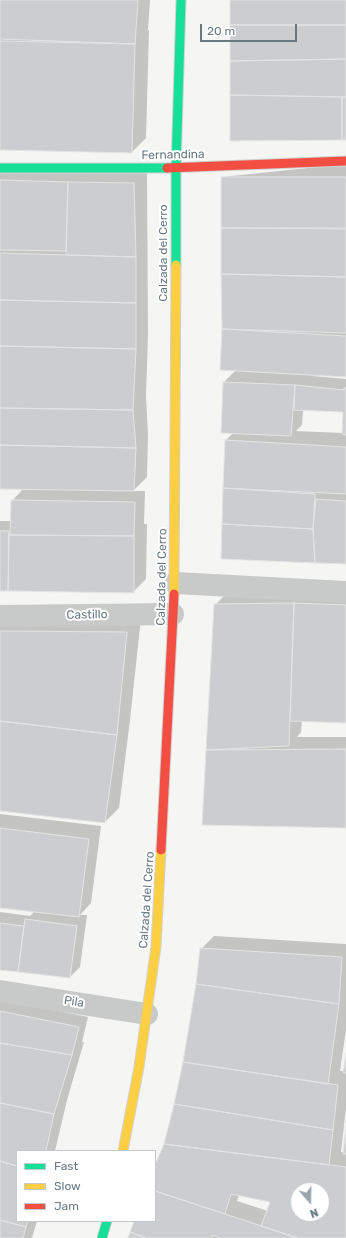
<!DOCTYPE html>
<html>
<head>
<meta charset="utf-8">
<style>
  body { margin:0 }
  #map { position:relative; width:346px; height:1238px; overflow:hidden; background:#f5f5f4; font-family:Rubik,sans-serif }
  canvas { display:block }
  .legend { position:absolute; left:16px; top:1150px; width:140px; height:72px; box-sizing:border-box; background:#fff; border:1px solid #c3c9cd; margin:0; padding:5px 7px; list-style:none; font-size:12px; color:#687982 }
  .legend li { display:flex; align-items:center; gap:8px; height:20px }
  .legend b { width:20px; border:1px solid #c3c9cd }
  .north { position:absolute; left:290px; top:1182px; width:40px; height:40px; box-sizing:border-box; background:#fff; border:1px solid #c3c9cd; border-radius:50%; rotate:160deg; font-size:11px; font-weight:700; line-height:16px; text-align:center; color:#687982 }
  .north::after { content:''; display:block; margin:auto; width:14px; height:18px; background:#99a4aa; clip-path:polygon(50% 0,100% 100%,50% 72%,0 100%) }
  .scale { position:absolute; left:200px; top:24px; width:97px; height:18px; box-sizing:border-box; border:2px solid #687982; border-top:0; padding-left:5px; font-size:12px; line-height:14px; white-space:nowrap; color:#687982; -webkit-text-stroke:3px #fff; paint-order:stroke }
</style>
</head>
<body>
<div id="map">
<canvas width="346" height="1238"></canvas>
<ul class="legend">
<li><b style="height:5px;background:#16e098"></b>Fast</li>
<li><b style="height:5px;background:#ffcf43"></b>Slow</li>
<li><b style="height:5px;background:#f24e42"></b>Jam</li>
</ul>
<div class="north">N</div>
<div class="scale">20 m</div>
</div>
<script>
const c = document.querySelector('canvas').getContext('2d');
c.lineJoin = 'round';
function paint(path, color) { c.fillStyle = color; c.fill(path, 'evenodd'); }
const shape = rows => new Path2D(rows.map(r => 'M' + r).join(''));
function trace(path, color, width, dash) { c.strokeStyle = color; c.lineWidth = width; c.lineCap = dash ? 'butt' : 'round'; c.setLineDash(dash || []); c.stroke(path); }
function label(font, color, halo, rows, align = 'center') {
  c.font = font + ' Rubik,sans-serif'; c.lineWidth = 4; c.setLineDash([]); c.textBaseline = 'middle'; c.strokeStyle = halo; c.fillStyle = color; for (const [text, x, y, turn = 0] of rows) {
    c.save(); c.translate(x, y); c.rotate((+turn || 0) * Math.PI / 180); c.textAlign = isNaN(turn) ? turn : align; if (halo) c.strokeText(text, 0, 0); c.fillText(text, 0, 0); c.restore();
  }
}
paint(shape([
  [0,0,150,0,148,30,149,30,146,138,132,152,0,149],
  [346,164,346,376,313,374,313,376,346,379,346,563,224,488,225,487,226,440,234,432,224,382,236,370,223,329,222,177],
  [303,410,344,411,343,433,296,431,302,425],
  [0,167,147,171,148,335,146,396,148,435,147,477,133,491,145,491,144,524,147,524,146,579,133,592,0,590,0,521,12,521,12,501,22,490,33,490,33,488,0,488],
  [228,592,346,592,346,722,302,720,301,732,297,737,346,737,346,827,203,824,215,605],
  [0,617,141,618,130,720,119,808,105,822,0,810],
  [0,814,101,826,91,903,80,915,87,915,80,967,70,977,0,969,0,912,30,916,35,911,0,907],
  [214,936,346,944,346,1030,340,1071,344,1071,346,1059,346,1108,341,1152,344,1152,346,1136,346,1238,222,1238,220,1237,220,1238,130,1238,135,1221,155,1221,155,1168,165,1145,175,1104,197,984,201,949],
  [298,1190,322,1190,322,1214,298,1214],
  [239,1195,271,1201,268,1211,237,1201],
  [0,999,88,1017,82,1042,84,1042,67,1100,55,1151,17,1151,17,1221,37,1221,32,1238,0,1238]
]), '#0003');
const building = shape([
  [0,0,138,0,135,44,0,39,0,0],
  [230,0,346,0,346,25,230,25,230,0],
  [230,25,346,25,346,59,230,61,230,25],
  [0,41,135,44,132,153,0,150,0,41],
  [346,59,346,97,230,95,230,61,346,59],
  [230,95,342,97,342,140,230,141,230,95],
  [342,97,346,97,346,140,342,140,342,97],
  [221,177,346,177,346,228,221,228,221,177],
  [0,180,68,182,66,251,0,250,0,180],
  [68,182,134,183,136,257,66,255,68,182],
  [221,228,346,229,346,277,221,274,221,228],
  [0,253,136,257,136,303,0,300,0,253],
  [221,274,346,277,346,333,222,329,221,274],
  [0,300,136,303,136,349,0,346,0,300],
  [222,329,346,336,346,377,220,370,222,329],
  [0,346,136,349,133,410,0,408,0,346],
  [223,382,295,385,291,436,221,433,223,382],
  [295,385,344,390,344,388,346,388,346,435,342,434,343,412,294,410,295,385],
  [0,408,133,410,136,448,0,445,0,408],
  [225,440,346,447,346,494,223,488,225,440],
  [0,445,136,448,134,491,0,489,0,445],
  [223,488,315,494,313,529,222,524,223,488],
  [316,499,346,501,346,564,315,563,313,529,316,499],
  [11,500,135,502,134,536,10,535,11,500],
  [222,524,313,529,315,563,221,559,222,524],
  [0,531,9,531,8,591,0,591,0,531],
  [9,535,134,536,134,593,8,591,9,535],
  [294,603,346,605,346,723,290,721,294,603],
  [294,603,289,746,206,750,214,604,294,603],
  [0,631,127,632,117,735,0,721,0,631],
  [0,721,117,735,105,823,0,811,0,721],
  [346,749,346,828,202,825,206,750,346,749],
  [0,828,89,839,79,917,0,908,0,828],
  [25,919,77,926,70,978,18,972,25,919],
  [0,923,24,926,18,972,0,970,0,923],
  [200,948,342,957,339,1004,196,984,200,948],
  [196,984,339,1004,328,1084,183,1062,196,984],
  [0,1011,79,1027,72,1055,0,1043,0,1011],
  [0,1043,72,1055,54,1114,0,1103,0,1043],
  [346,1053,346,1073,343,1073,346,1053],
  [183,1062,338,1085,333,1130,174,1104,183,1062],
  [0,1103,54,1114,46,1151,17,1151,17,1166,0,1161,0,1103],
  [174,1104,333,1130,329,1165,164,1144,174,1104],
  [346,1126,346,1154,343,1154,346,1126],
  [164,1144,346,1167,346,1238,298,1238,261,1226,270,1202,231,1194,225,1214,155,1191,155,1165,164,1144],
  [298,1190,322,1190,322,1214,298,1214,298,1190],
  [0,1161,17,1166,17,1221,28,1221,26,1227,0,1220,0,1161],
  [155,1191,225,1214,298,1238,220,1238,213,1235,212,1238,146,1238,130,1232,134,1221,155,1221,155,1191],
  [0,1220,26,1227,23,1238,0,1238,0,1220],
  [130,1232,146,1238,128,1238,130,1232]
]);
paint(building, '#cccdce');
trace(building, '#e4e4e4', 1);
const fast = shape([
  [0,168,167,168],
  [176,265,176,168,181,0],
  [102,1238,107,1221]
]);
const slow = shape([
  [174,594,176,265],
  [123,1151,139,1067,156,947,161,850]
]);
const jam = shape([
  [167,168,346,161],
  [161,850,174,594]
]);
trace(fast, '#d1d2d2', 11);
trace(slow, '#d1d2d2', 11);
trace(jam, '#d1d2d2', 11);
trace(shape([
  [175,583,346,592],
  [0,616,173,614],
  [0,991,147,1014]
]), '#c8caca', 22);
trace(fast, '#16e098', 9);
trace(slow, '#ffcf43', 9);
trace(jam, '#f24e42', 9);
label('12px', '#687982', '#fff', [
  ["Fernandina",173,155,-1],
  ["Calzada del Cerro",164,253,-90],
  ["Calzada del Cerro",162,577,-89],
  ["Castillo",87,615,-1],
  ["Calzada del Cerro",147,900,-86],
  ["Pila",74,1002,9]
]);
</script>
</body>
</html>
